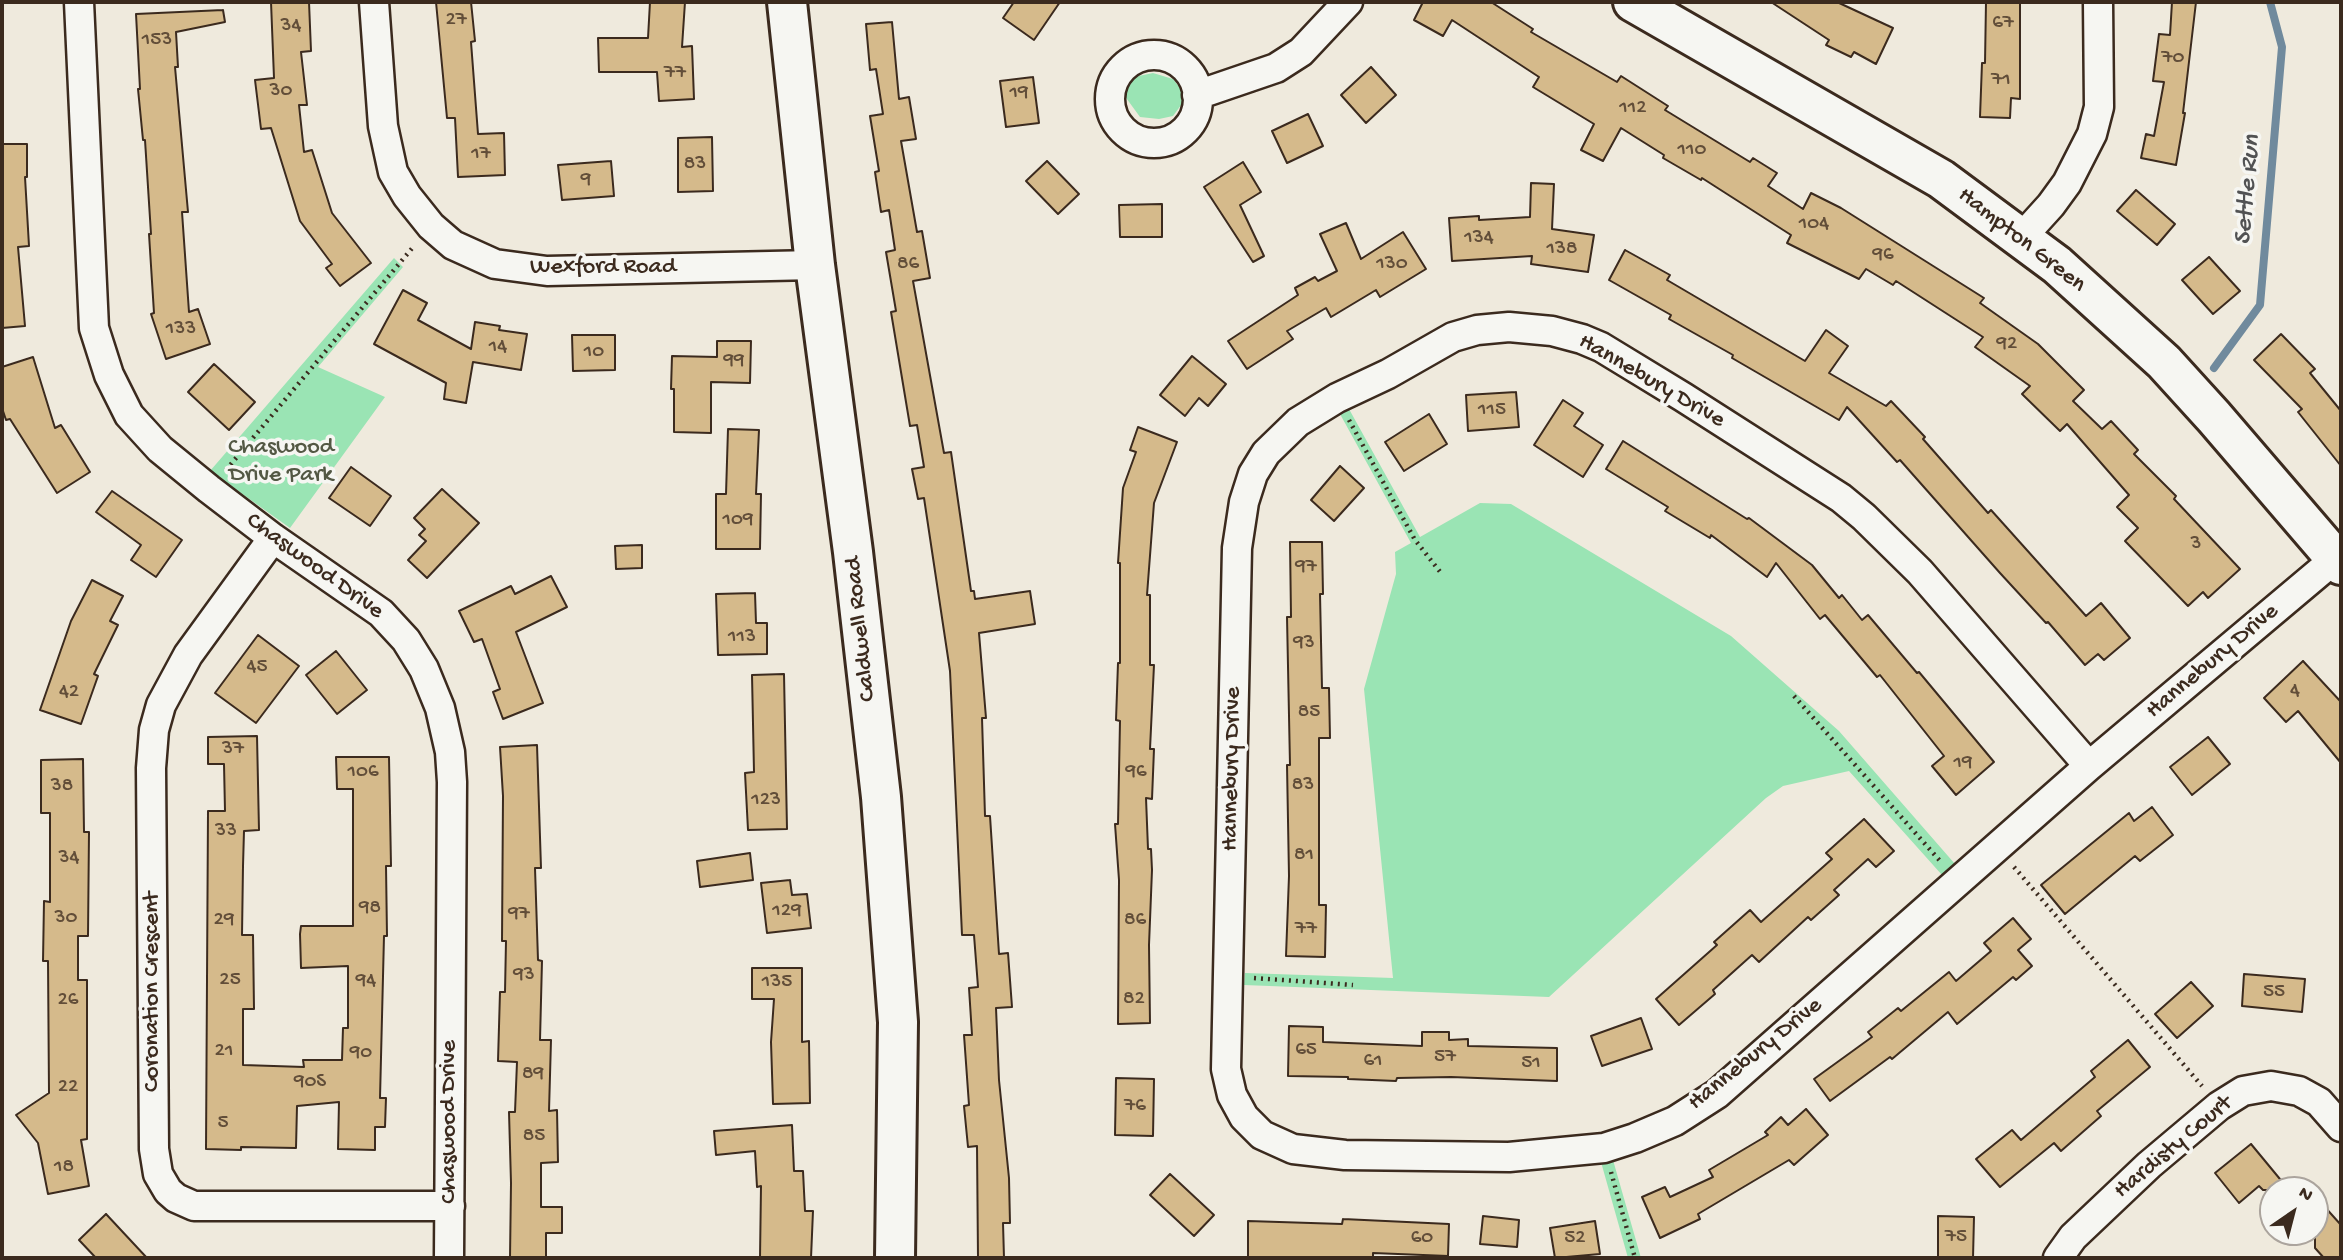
<!DOCTYPE html>
<html>
<head>
<meta charset="utf-8">
<style>
  body { margin:0 }
  #map { position:relative; width:2343px; height:1260px; overflow:hidden; background:#efeadd; font-family:"Gochi Hand",sans-serif }
  canvas { display:block }
  .frame { position:absolute; inset:0; border:4px solid #3b2a1e; pointer-events:none }
  .north { position:absolute; left:2259px; top:1176px; width:70px; height:70px; box-sizing:border-box; background:#f6f6f2; border:2px solid #aba49d; border-radius:50%; rotate:35deg; font-size:19px; font-weight:700; line-height:28px; text-align:center; color:#3b2a1e }
  .north::after { content:''; display:block; margin:auto; width:24px; height:32px; background:#3b2a1e; clip-path:polygon(50% 0,100% 100%,50% 72%,0 100%) }
</style>
</head>
<body>
<div id="map">
<canvas width="2343" height="1260"></canvas>
<div class="frame"></div>
<div class="north">N</div>
</div>
<script>
const c = document.querySelector('canvas').getContext('2d');
c.lineJoin = 'round';
function paint(path, color) { c.fillStyle = color; c.fill(path, 'evenodd'); }
const shape = rows => new Path2D(rows.map(r => 'M' + r).join(''));
function trace(path, color, width, dash) { c.strokeStyle = color; c.lineWidth = width; c.lineCap = dash ? 'butt' : 'round'; c.setLineDash(dash || []); c.stroke(path); }
function label(font, color, halo, rows, align = 'center') {
  c.font = font + ' "Gochi Hand",sans-serif'; c.lineWidth = 7; c.setLineDash([]); c.textBaseline = 'middle'; c.strokeStyle = halo; c.fillStyle = color; for (const [text, x, y, turn = 0] of rows) {
    c.save(); c.translate(x, y); c.rotate((+turn || 0) * Math.PI / 180); c.textAlign = isNaN(turn) ? turn : align; if (halo) c.strokeText(text, 0, 0); c.fillText(text, 0, 0); c.restore();
  }
}
paint(shape([
  [1153,73,1173,79,1187,97,1173,116,1159,119,1140,117,1124,95,1134,77],
  [394,258,403,267,318,367,385,397,290,528,210,471],
  [1349,409,1420,537,1480,503,1511,504,1731,636,1839,731,1955,864,1942,875,1849,771,1783,786,1766,798,1549,997,1244,985,1245,973,1393,978,1364,689,1396,574,1395,552,1411,543,1340,414],
  [1613,1160,1641,1258,1628,1258,1601,1162]
]), '#9ae4b4');
trace(shape([
  [2214,368,2260,305,2282,47,2270,2]
]), '#708a9d', 8);
const building = shape([
  [271,2,309,2,311,51,301,52,307,105,299,105,304,152,312,150,332,213,371,263,340,286,326,268,332,264,300,221,271,128,261,129,255,80,274,78,271,2],
  [436,2,471,2,475,41,471,42,478,134,504,133,505,175,458,177,455,118,447,118,436,2],
  [650,2,685,2,682,47,692,46,694,99,659,101,657,72,599,72,598,38,648,38,650,2],
  [1014,2,1060,2,1034,40,1003,18,1014,2],
  [1423,2,1491,2,1533,29,1531,32,1617,82,1621,76,1668,106,1665,110,1750,162,1753,158,1777,173,1768,186,1803,209,1811,193,1841,208,1984,298,1980,303,2038,344,2084,390,2073,401,2102,429,2111,421,2138,450,2134,454,2176,496,2174,499,2240,569,2208,598,2203,592,2188,606,2125,541,2138,528,2117,507,2129,495,2067,424,2060,431,2022,394,2030,386,1975,347,1983,337,1896,281,1893,285,1866,269,1859,279,1787,243,1791,235,1702,178,1701,180,1663,158,1664,155,1621,128,1603,161,1581,150,1594,124,1533,87,1539,77,1452,20,1443,36,1414,20,1423,2],
  [1771,2,1837,2,1893,28,1876,64,1854,52,1851,57,1826,45,1829,40,1771,2],
  [1986,2,2020,2,2020,99,2011,98,2010,118,1980,117,1982,63,1985,63,1986,2],
  [2172,2,2196,2,2183,113,2185,113,2176,165,2141,158,2146,134,2154,136,2164,82,2153,81,2159,34,2170,35,2172,2],
  [223,10,225,22,176,32,178,67,175,67,188,212,182,212,189,312,198,309,210,344,166,359,151,314,154,313,149,234,151,234,145,140,143,140,138,89,140,89,136,14,223,10],
  [892,22,899,99,909,97,916,139,901,141,917,232,922,231,930,278,913,281,944,453,951,452,971,591,974,591,975,599,1030,591,1035,624,979,633,986,718,982,718,985,816,990,816,999,954,1008,953,1012,1007,996,1008,999,1080,1009,1178,1010,1223,1003,1223,1004,1258,978,1258,977,1146,968,1147,964,1106,969,1105,964,1035,972,1035,969,988,978,987,974,935,962,935,950,671,924,498,918,499,912,469,924,467,917,425,910,426,891,312,896,311,886,252,895,250,889,210,881,212,875,172,879,171,870,116,883,114,876,69,870,70,866,24,892,22],
  [1371,67,1396,95,1366,123,1341,95,1371,67],
  [1033,77,1039,123,1006,127,1000,81,1033,77],
  [1308,114,1323,146,1287,163,1272,131,1308,114],
  [712,137,713,191,678,192,678,138,712,137],
  [2,144,27,144,27,177,25,177,29,246,18,247,25,326,2,328,2,144],
  [611,161,614,196,562,200,558,165,611,161],
  [1047,161,1079,194,1058,214,1026,181,1047,161],
  [1243,162,1261,192,1240,205,1264,256,1253,262,1204,187,1243,162],
  [1531,183,1554,184,1552,229,1594,235,1588,272,1531,264,1532,256,1452,261,1449,218,1479,216,1479,220,1530,217,1531,183],
  [2136,190,2175,224,2157,245,2117,211,2136,190],
  [1162,204,1162,237,1120,237,1119,205,1162,204],
  [1346,223,1361,259,1403,232,1426,269,1380,297,1376,290,1331,317,1326,308,1287,331,1293,339,1247,369,1228,341,1298,295,1295,288,1315,277,1318,281,1337,271,1320,234,1346,223],
  [1625,250,1670,275,1667,280,1805,361,1826,330,1848,346,1829,373,1886,406,1891,401,1925,437,1923,439,1988,513,1991,510,2086,616,2101,603,2130,638,2104,660,2098,654,2085,665,2048,622,2046,623,2000,573,1900,460,1897,462,1847,407,1839,420,1732,358,1733,355,1669,319,1671,315,1609,280,1625,250],
  [2209,257,2240,291,2213,314,2182,280,2209,257],
  [403,290,427,303,418,320,471,349,475,322,500,326,499,330,527,334,521,370,473,362,466,403,444,399,446,383,374,344,403,290],
  [2281,334,2315,369,2310,373,2341,411,2341,466,2298,412,2302,409,2254,360,2281,334],
  [572,335,615,335,615,370,573,371,572,335],
  [717,341,751,341,750,383,711,382,711,433,674,432,674,389,671,389,672,356,717,357,717,341],
  [1192,356,1226,384,1208,406,1199,398,1185,416,1160,395,1192,356],
  [33,357,55,428,61,425,90,472,57,493,10,419,6,420,2,408,2,367,33,357],
  [214,364,255,402,229,430,188,392,214,364],
  [1516,392,1519,427,1468,431,1466,395,1516,392],
  [1563,400,1583,413,1574,426,1603,445,1583,477,1534,445,1563,400],
  [1429,414,1447,444,1404,471,1385,442,1429,414],
  [1138,427,1177,442,1154,503,1147,595,1150,595,1150,665,1154,665,1150,749,1154,749,1152,799,1146,798,1148,849,1151,849,1152,870,1149,945,1150,1023,1118,1024,1119,880,1115,824,1118,824,1120,721,1116,720,1118,663,1120,663,1120,563,1118,563,1123,488,1136,452,1130,450,1138,427],
  [728,429,759,430,756,494,761,494,760,549,716,549,716,494,726,494,728,429],
  [1623,441,1747,519,1749,518,1812,565,1839,598,1842,595,1862,620,1868,615,1917,673,1919,672,1994,762,1956,795,1932,766,1944,756,1880,675,1877,677,1825,615,1820,619,1776,563,1767,577,1711,535,1710,538,1665,511,1668,507,1606,469,1623,441],
  [1340,466,1364,488,1334,521,1311,500,1340,466],
  [351,467,391,496,370,526,329,498,351,467],
  [442,489,479,523,427,578,408,560,426,541,419,535,425,529,414,518,442,489],
  [112,491,182,540,156,577,131,560,141,545,96,512,112,491],
  [1290,542,1322,542,1323,594,1320,594,1322,688,1329,688,1330,738,1319,738,1319,905,1326,905,1325,957,1286,956,1289,876,1287,765,1290,765,1287,617,1291,617,1290,542],
  [642,545,642,568,616,569,615,546,642,545],
  [551,576,567,607,516,632,543,703,503,719,493,692,500,689,482,639,474,642,459,611,511,586,515,594,551,576],
  [92,580,123,596,110,621,118,625,94,674,98,676,81,724,40,710,71,621,92,580],
  [755,593,756,623,767,623,767,654,718,655,716,594,755,593],
  [258,635,299,666,256,723,215,693,258,635],
  [336,651,367,690,337,714,306,675,336,651],
  [2303,661,2341,702,2341,763,2298,711,2286,722,2264,698,2303,661],
  [784,674,787,829,748,830,745,773,754,772,752,675,784,674],
  [257,736,259,830,244,831,243,866,242,935,253,935,254,1009,243,1009,243,1065,304,1067,303,1060,342,1060,343,1028,348,1028,348,966,301,968,300,934,301,926,353,926,353,789,337,789,336,757,389,757,391,866,386,866,387,936,384,936,380,1098,386,1098,385,1127,375,1127,375,1150,338,1149,339,1102,297,1106,296,1148,241,1147,241,1150,206,1149,208,811,225,811,224,764,208,764,208,737,257,736],
  [2208,737,2230,764,2192,795,2170,767,2208,737],
  [537,745,541,868,535,868,538,960,542,961,540,1040,551,1040,549,1111,557,1110,558,1162,541,1163,541,1207,562,1207,562,1233,546,1233,546,1258,510,1258,511,1183,509,1112,515,1112,517,1062,498,1061,500,992,505,992,506,941,502,941,503,796,500,747,537,745],
  [83,759,84,832,89,832,88,936,78,936,78,980,87,980,87,1139,81,1140,89,1186,48,1194,38,1143,16,1115,49,1093,48,961,43,961,44,901,50,902,50,813,41,813,41,760,83,759],
  [2152,807,2173,835,2140,861,2135,856,2065,914,2041,885,2129,813,2134,821,2152,807],
  [1864,819,1894,851,1876,867,1868,859,1834,890,1839,895,1811,920,1808,917,1759,962,1752,955,1713,990,1715,994,1679,1025,1656,999,1717,945,1714,942,1750,910,1761,922,1832,859,1826,853,1864,819],
  [750,853,753,880,700,887,697,861,750,853],
  [790,880,792,895,807,894,811,928,767,933,761,883,790,880],
  [2013,918,2031,939,2018,950,2032,966,2016,980,2013,977,1957,1024,1948,1012,1892,1059,1890,1057,1830,1101,1814,1079,1872,1037,1868,1032,1898,1008,1901,1011,1949,972,1956,981,1991,951,1984,943,2013,918],
  [752,968,802,968,802,1042,809,1041,810,1103,773,1104,771,1042,774,999,752,999,752,968],
  [2244,974,2305,979,2302,1012,2242,1006,2244,974],
  [2191,982,2213,1006,2177,1038,2155,1014,2191,982],
  [1641,1018,1652,1049,1602,1066,1591,1036,1641,1018],
  [1289,1026,1323,1027,1323,1042,1422,1046,1422,1032,1449,1032,1449,1040,1468,1039,1468,1046,1557,1048,1557,1081,1451,1077,1397,1078,1396,1081,1348,1079,1348,1077,1288,1076,1289,1026],
  [2128,1040,2150,1067,2097,1111,2101,1116,2061,1151,2054,1143,2000,1187,1976,1159,2012,1130,2021,1140,2095,1077,2091,1071,2128,1040],
  [1116,1078,1154,1079,1153,1136,1115,1135,1116,1078],
  [1806,1109,1828,1135,1794,1165,1789,1160,1698,1214,1700,1219,1660,1238,1642,1197,1665,1187,1670,1197,1713,1177,1709,1170,1768,1135,1765,1132,1781,1117,1788,1125,1806,1109],
  [792,1125,794,1171,803,1171,805,1211,813,1211,811,1258,760,1258,761,1186,757,1187,755,1151,716,1155,714,1131,792,1125],
  [2251,1144,2289,1190,2263,1190,2259,1186,2239,1203,2215,1173,2251,1144],
  [1170,1174,1214,1215,1194,1236,1150,1195,1170,1174],
  [2315,1196,2341,1225,2341,1258,2324,1258,2315,1248,2315,1196],
  [106,1214,147,1258,96,1258,79,1240,106,1214],
  [1483,1216,1519,1220,1517,1247,1480,1244,1483,1216],
  [1938,1216,1974,1217,1973,1258,1938,1258,1938,1216],
  [1343,1219,1449,1224,1448,1256,1373,1253,1373,1258,1248,1258,1248,1221,1342,1224,1343,1219],
  [1595,1221,1600,1254,1555,1258,1550,1228,1595,1221]
]);
paint(building, '#d5ba8b');
trace(building, '#3b2a1e', 2);
const street = shape([
  [79,2,94,328,109,375,129,415,160,449,209,489,273,538,381,613,406,640,424,669,440,708,450,752,452,782,449,1258],
  [374,2,383,126,393,172,407,196,431,226,453,245,495,264,547,271,815,265],
  '1110 99a44 44 0 1 1 88 0a44 44 0 1 1-88 0Z',
  [1197,95,1276,68,1301,52,1348,2],
  [2022,237,2051,205,2067,183,2092,134,2099,107,2098,2],
  [273,538,188,655,161,705,154,730,151,768,154,1149,158,1174,168,1191,176,1198,194,1206,450,1206],
  [2089,766,1920,572,1864,517,1841,498,1683,397,1601,347,1582,339,1552,331,1509,327,1477,330,1453,337,1388,374,1337,398,1298,422,1266,453,1253,474,1244,502,1237,548,1226,1069,1232,1095,1244,1117,1262,1135,1293,1149,1345,1155,1509,1157,1604,1148,1635,1138,1675,1121,1717,1094,2089,766,2341,554],
  [2058,1258,2073,1237,2149,1165,2219,1106,2243,1091,2271,1086,2299,1091,2319,1102,2341,1127]
]);
const secondary = shape([
  [787,2,815,265,853,552,881,797,898,1022,895,1258],
  [1633,2,1941,179,2057,265,2164,362,2214,417,2341,565]
]);
trace(street, '#3b2a1e', 33);
trace(secondary, '#3b2a1e', 44);
trace(shape([
  [1349,420,1415,540,1441,573],
  [226,470,414,246],
  [1794,696,1942,863],
  [2014,867,2202,1086],
  [1254,978,1353,985],
  [1611,1172,1635,1258]
]), '#3b2a1e', 4.5, [2, 5]);
trace(street, '#f6f6f2', 28);
trace(secondary, '#f6f6f2', 38);
label('21px', '#624e39', null, [
  ["27",456,21],
  ["67",2003,24],
  ["34",291,27],
  ["153",157,41],
  ["70",2173,59],
  ["77",675,74],
  ["71",2001,81],
  ["30",281,92],
  ["19",1019,94],
  ["112",1633,109],
  ["110",1692,151],
  ["17",481,155],
  ["83",695,165],
  ["9",586,181],
  ["104",1814,225],
  ["134",1479,239],
  ["138",1562,250],
  ["96",1883,256],
  ["86",908,265],
  ["130",1392,265],
  ["133",181,330],
  ["92",2007,345],
  ["14",498,348],
  ["10",594,353],
  ["99",734,362],
  ["115",1492,411],
  ["109",738,521],
  ["3",2196,545],
  ["97",1306,568],
  ["113",742,638],
  ["93",1304,644],
  ["45",257,668],
  ["4",2295,692],
  ["42",69,693],
  ["85",1309,713],
  ["37",233,750],
  ["19",1963,764],
  ["106",363,773],
  ["96",1136,773],
  ["83",1303,786],
  ["38",62,787],
  ["123",766,801],
  ["33",226,832],
  ["81",1304,856],
  ["34",69,859],
  ["98",370,909],
  ["129",787,912],
  ["97",519,915],
  ["30",66,919],
  ["29",224,921],
  ["86",1135,921],
  ["77",1306,930],
  ["93",524,976],
  ["25",230,981],
  ["94",366,982],
  ["135",777,983],
  ["55",2274,993],
  ["82",1134,1000],
  ["26",68,1001],
  ["65",1306,1051],
  ["21",224,1052],
  ["90",361,1054],
  ["57",1445,1058],
  ["61",1373,1062],
  ["51",1531,1064],
  ["89",533,1075],
  ["90S",310,1083],
  ["22",68,1088],
  ["76",1135,1107],
  ["5",223,1124],
  ["85",534,1137],
  ["18",64,1168],
  ["75",1956,1238],
  ["60",1422,1239],
  ["52",1575,1239]
]);
label('24px', '#3b2a1e', '#f6f6f2', [
  ["Hampton Green",2021,241,38],
  ["Wexford Road",603,268],
  ["Hannebury Drive",1651,382,30],
  ["Chaswood Drive",314,567,36],
  ["Caldwell Road",862,629,-96],
  ["Hannebury Drive",2213,662,-40],
  ["Hannebury Drive",1233,769,-89],
  ["Coronation Crescent",153,992,-90],
  ["Hannebury Drive",1756,1055,-39],
  ["Chaswood Drive",450,1122,-90],
  ["Hardisty Court",2174,1148,-40]
]);
label('24px', '#535844', '#f6f6f2', [
  ["Chaswood",281,448],
  ["Drive Park",281,476]
]);
label('italic 26px', '#515253', '#f6f6f2', [
  ["Settle Run",2249,190,-85]
]);
</script>
</body>
</html>
